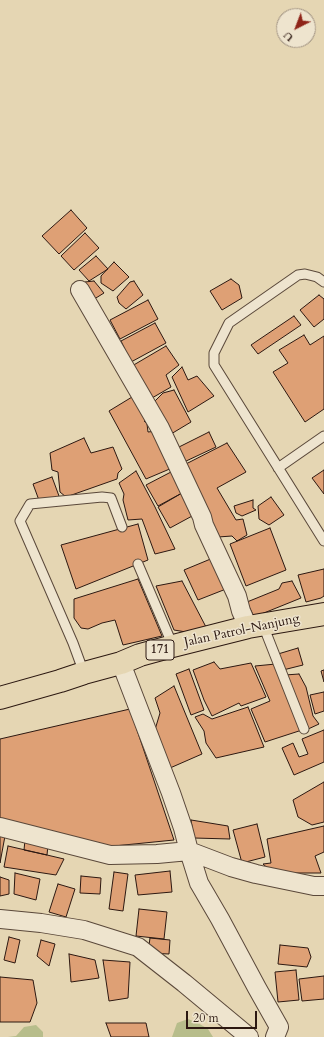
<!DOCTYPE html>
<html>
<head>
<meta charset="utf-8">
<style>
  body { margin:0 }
  #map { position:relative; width:324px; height:1037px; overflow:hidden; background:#e5d6b3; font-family:Cardo,serif }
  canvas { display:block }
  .north { position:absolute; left:276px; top:8px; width:40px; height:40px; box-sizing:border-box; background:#eee4ce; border:1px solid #a09282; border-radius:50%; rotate:222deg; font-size:11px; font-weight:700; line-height:16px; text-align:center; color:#2c1811 }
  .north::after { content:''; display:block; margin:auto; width:14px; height:18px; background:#8f2418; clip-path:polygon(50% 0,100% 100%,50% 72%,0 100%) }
  .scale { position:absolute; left:186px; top:1011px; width:71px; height:18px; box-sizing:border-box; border:2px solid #2c1811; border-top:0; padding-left:5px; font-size:12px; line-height:14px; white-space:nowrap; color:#2c1811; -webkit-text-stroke:3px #eee4ce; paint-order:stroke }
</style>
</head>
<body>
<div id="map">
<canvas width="324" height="1037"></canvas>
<div class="north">U</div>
<div class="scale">20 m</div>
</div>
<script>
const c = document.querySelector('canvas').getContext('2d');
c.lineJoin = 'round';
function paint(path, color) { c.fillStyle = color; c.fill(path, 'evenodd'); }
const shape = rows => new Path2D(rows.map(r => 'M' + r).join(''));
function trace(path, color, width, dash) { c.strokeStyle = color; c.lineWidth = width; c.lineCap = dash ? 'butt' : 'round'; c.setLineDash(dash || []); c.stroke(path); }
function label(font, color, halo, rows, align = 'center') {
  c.font = font + ' Cardo,serif'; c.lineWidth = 3; c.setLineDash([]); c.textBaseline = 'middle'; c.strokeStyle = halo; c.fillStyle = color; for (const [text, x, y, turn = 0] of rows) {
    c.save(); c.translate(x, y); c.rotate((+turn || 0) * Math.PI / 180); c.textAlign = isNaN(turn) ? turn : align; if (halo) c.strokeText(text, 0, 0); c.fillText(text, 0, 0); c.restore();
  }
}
paint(shape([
  [188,1019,198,1023,208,1029,213,1037,172,1037,177,1023],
  [36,1025,43,1032,43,1037,8,1037,16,1036,24,1027]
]), '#b7bd8b');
const building = shape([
  [71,210,87,228,59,254,42,236,71,210],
  [85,233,99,248,74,270,61,256,85,233],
  [96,256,108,269,89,281,79,270,96,256],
  [114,262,129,277,113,291,101,283,101,276,114,262],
  [231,279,239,285,242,298,222,310,210,291,231,279],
  [94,281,104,293,91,301,82,285,85,282,94,281],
  [134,281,143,295,126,309,119,303,117,297,130,282,134,281],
  [319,295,324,299,324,319,314,327,300,310,319,295],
  [148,300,158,319,120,339,110,320,148,300],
  [294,316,301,325,258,354,251,345,294,316],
  [155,323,166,343,131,362,121,341,155,323],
  [304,335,310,345,324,336,324,409,305,422,273,372,288,363,279,350,304,335],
  [166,346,179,365,166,375,171,387,152,398,132,366,166,346],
  [182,367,188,380,197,376,214,396,188,412,172,377,182,367],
  [174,390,191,422,171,434,153,403,163,393,174,390],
  [137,394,149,416,144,421,147,424,148,432,157,431,172,468,146,479,109,411,137,394],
  [209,432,216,447,184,462,177,448,209,432],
  [84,438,91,453,113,447,122,469,118,473,117,479,66,497,60,492,58,472,52,470,50,453,84,438],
  [227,443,246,472,217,488,236,520,243,519,247,535,237,541,232,536,218,537,184,465,227,443],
  [324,470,324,494,312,478,324,470],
  [136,471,155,507,175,549,155,554,142,519,128,520,123,500,124,494,119,483,136,471],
  [171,472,182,493,158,506,146,485,171,472],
  [52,477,59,496,40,503,33,484,52,477],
  [182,493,194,515,170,528,158,507,182,493],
  [271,497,284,515,269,525,259,519,258,506,271,497],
  [253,500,253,508,256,510,242,516,236,513,234,506,253,500],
  [138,524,148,560,76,589,61,545,138,524],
  [270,528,286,570,246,586,230,544,270,528],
  [213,558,226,589,198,600,184,570,213,558],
  [324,569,324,596,321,598,306,602,298,575,324,569],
  [138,579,162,636,123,645,115,620,102,623,88,629,81,628,74,618,74,599,138,579],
  [182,581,206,627,198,634,174,630,156,586,182,581],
  [292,581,301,598,254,617,247,602,279,589,282,583,292,581],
  [298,648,303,665,283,670,278,654,298,648],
  [214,662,220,669,251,663,266,697,241,706,239,703,212,716,204,700,193,670,214,662],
  [276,664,302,730,265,742,251,709,270,701,255,666,276,664],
  [189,669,204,710,191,715,176,674,189,669],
  [324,670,324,682,321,671,324,670],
  [299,674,306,687,313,716,319,724,306,730,285,675,299,674],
  [174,686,202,754,170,768,154,733,160,713,155,698,174,686],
  [324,692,324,711,315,714,310,695,324,692],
  [248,707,264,747,216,758,206,743,204,731,195,717,203,714,212,719,248,707],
  [130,709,174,840,104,847,0,821,0,739,130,709],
  [324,730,324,762,294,775,282,748,293,743,299,757,308,754,302,739,324,730],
  [324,782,324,822,312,825,298,817,293,800,324,782],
  [191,820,228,826,230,839,194,838,191,820],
  [257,824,265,857,242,863,233,830,257,824],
  [324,826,324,852,315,856,321,873,273,873,263,864,271,863,267,839,324,826],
  [0,835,5,836,0,863,0,835],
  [25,840,48,845,47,855,24,850,25,840],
  [8,846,47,855,64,859,56,875,4,867,8,846],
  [170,871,172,892,138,895,135,875,170,871],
  [114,872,128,874,123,911,109,909,114,872],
  [15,873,40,879,36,900,14,894,15,873],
  [81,876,101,878,100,894,80,893,81,876],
  [0,877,9,880,9,894,0,896,0,877],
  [58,884,75,889,66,917,49,912,58,884],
  [139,909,167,912,164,939,136,936,139,909],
  [9,937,20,940,15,963,4,960,9,937],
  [150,938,170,940,169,954,148,953,150,938],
  [41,940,55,944,49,966,37,956,41,940],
  [280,945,308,948,311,957,307,967,278,964,280,945],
  [69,954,95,960,99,978,71,982,69,954],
  [103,960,130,962,128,998,109,1001,103,960],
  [296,970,299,1000,278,1002,275,972,296,970],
  [324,976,324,999,302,1001,299,979,324,976],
  [0,977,33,980,37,1003,30,1022,0,1022,0,977],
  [106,1023,146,1023,149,1037,111,1037,106,1023]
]);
paint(building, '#dea075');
trace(building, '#2c1811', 1);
const lane = shape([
  [324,282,317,277,305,274,298,275,229,323,214,353,214,365,324,541],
  [278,468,324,436],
  [138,564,173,646],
  [263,625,304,729],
  [84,673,73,643,20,521,30,504,102,497,111,498,122,527]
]);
const street = shape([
  [80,290,160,428,202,517,204,525,237,596,241,611,248,627],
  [121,663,171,793,183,828,189,851,199,883,220,919,257,988,279,1027,275,1037],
  [0,827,110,855,157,854,189,851,231,867,256,874,314,886,324,886],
  [0,919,41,923,84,930,138,947,184,983,249,1037]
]);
const primary = shape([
  [0,698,60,681,84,673,121,663,140,655,173,646,248,627,324,614]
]);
trace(lane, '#5a483a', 11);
trace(street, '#5a483a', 20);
trace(primary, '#2c1811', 24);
trace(lane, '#eee4ce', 9);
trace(street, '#eee4ce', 18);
trace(primary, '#e5d6b3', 22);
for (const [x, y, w] of [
  [160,650,28]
]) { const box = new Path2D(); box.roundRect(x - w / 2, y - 10, w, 20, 3); c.fillStyle = '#eee4ce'; c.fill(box); trace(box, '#2c1811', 1); }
label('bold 12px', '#2c1811', null, [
  ["171",160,650]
]);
label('13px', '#2c1811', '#eee4ce', [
  ["Jalan Patrol-Nanjung",242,631,-12]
]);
</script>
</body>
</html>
